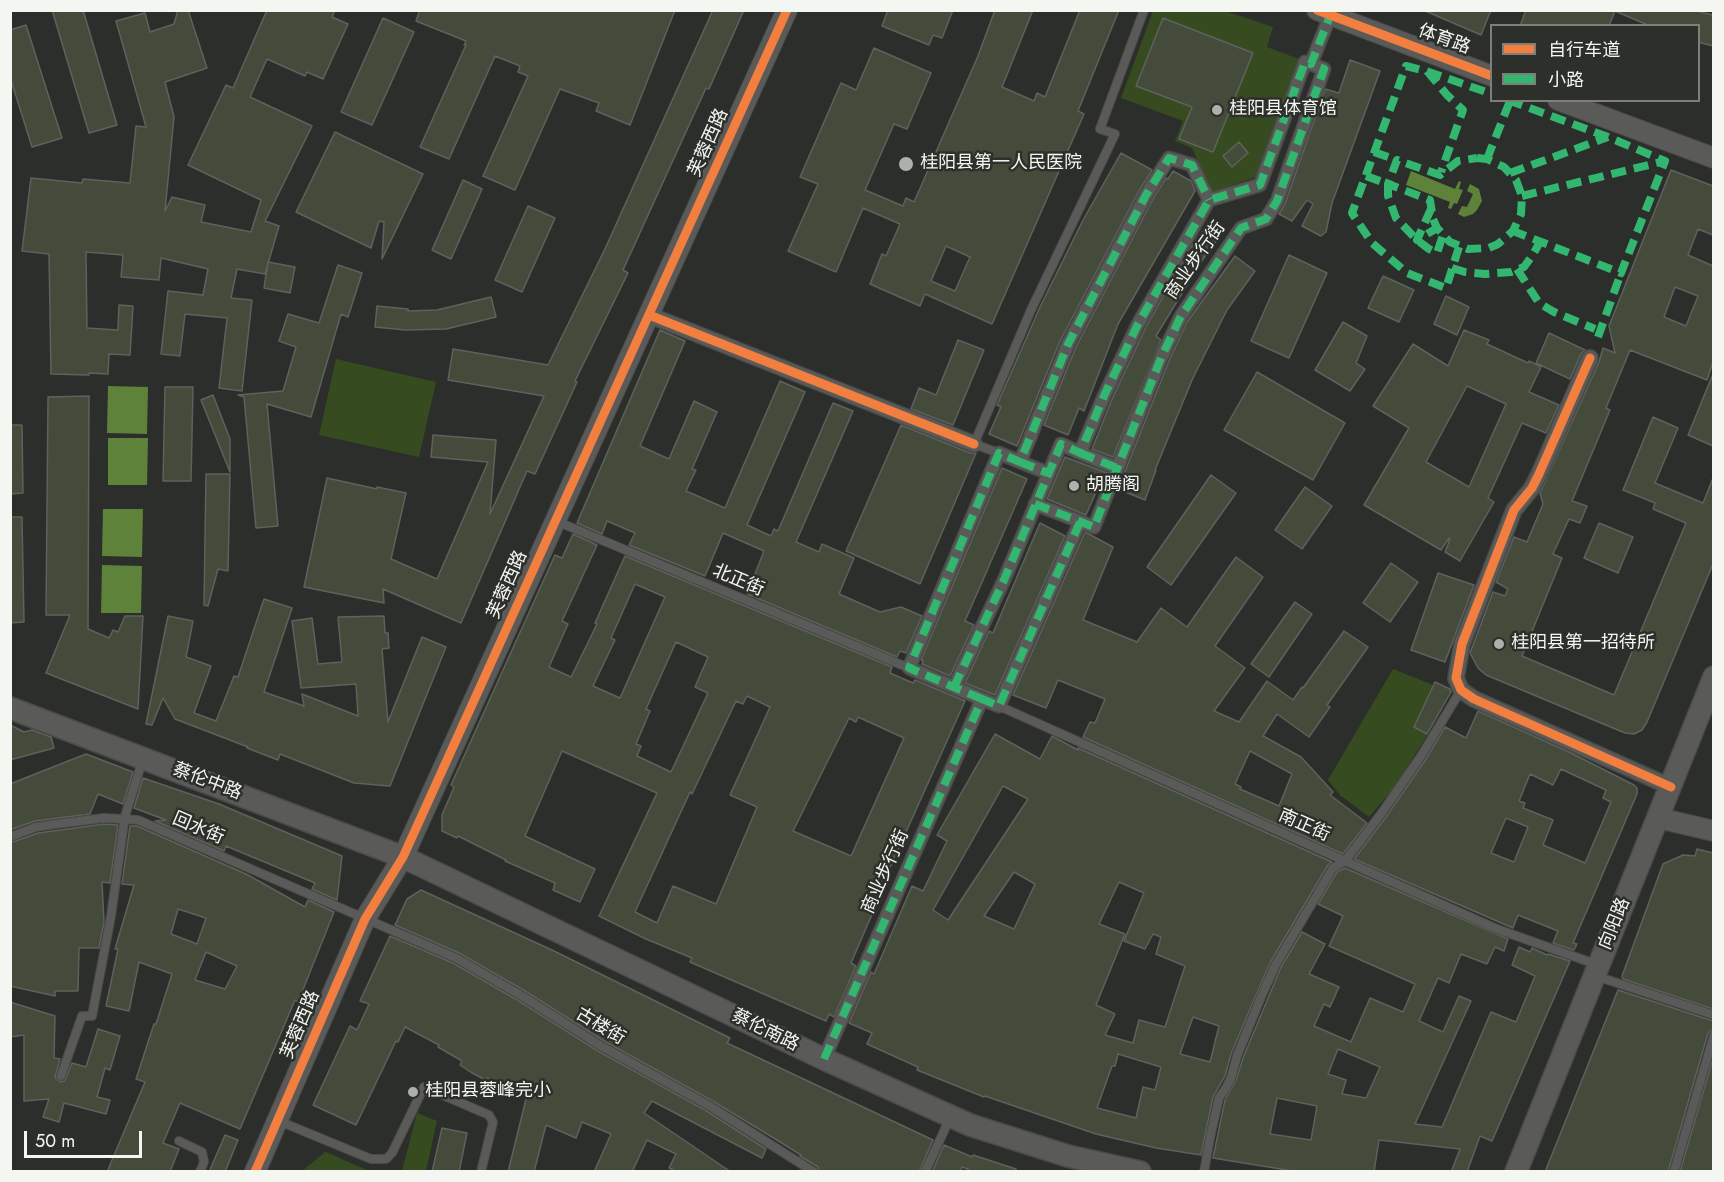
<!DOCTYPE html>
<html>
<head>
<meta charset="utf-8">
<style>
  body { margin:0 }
  #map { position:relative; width:1724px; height:1182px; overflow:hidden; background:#2c2e2b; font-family:Jost,"Noto Sans SC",sans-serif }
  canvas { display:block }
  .frame { position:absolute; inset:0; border:12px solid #f4f6f2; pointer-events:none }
  .legend { position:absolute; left:1490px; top:24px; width:210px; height:78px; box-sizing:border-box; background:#2c2f2a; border:2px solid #7c7f7a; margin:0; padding:8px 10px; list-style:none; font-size:18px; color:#f4f6f2 }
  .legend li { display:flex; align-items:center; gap:12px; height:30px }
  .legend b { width:30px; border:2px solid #7c7f7a }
  .scale { position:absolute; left:24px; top:1131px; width:118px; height:27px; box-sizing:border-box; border:3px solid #f4f6f2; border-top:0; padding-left:8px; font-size:18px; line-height:21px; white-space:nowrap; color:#f4f6f2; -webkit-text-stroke:4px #2c2f2a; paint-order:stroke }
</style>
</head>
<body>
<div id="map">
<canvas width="1724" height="1182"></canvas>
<div class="frame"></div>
<ul class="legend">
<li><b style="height:8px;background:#f27e40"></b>自行车道</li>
<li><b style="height:8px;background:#33b770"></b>小路</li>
</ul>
<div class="scale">50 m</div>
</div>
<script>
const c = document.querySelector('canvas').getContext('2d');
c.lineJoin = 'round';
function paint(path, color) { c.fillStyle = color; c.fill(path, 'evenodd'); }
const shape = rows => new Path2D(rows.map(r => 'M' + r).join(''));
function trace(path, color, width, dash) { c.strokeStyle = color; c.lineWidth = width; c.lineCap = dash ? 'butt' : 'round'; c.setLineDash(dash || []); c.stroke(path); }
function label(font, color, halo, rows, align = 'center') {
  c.font = font + ' Jost,"Noto Sans SC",sans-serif'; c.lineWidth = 5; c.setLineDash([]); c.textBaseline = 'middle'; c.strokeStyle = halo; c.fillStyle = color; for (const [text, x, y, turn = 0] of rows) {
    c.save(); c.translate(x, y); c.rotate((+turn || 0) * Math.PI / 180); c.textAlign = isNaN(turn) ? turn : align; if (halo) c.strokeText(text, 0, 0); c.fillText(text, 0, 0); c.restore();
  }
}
paint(shape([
  [1153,11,1225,11,1273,27,1267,47,1299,59,1259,176,1212,192,1192,148,1175,141,1183,121,1121,98],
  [336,359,436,382,419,457,319,435],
  [1393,669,1433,685,1414,727,1428,734,1394,788,1369,817,1340,795,1328,780],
  [417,1113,437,1121,426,1171,402,1171],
  [325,1152,326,1152,369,1171,302,1171]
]), '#364b1f');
paint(shape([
  [1411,171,1455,189,1459,181,1461,182,1459,189,1463,190,1457,204,1454,203,1451,209,1448,208,1450,202,1406,185],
  [1470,184,1479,189,1482,201,1477,210,1473,214,1464,217,1458,214,1462,206,1467,207,1473,194,1467,191],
  [108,386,148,387,147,434,107,433],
  [108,438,148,438,147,485,108,485],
  [103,509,143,509,142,557,102,556],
  [102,565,142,566,141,613,101,613]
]), '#5e8239');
const building = shape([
  [52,10,83,10,117,125,89,133,52,10],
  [178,10,188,10,207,68,165,82,174,117,165,211,172,197,205,205,201,222,251,232,261,200,188,165,226,85,233,88,267,10,335,10,332,17,348,24,323,79,307,72,305,76,267,59,250,97,312,126,265,221,279,226,265,274,237,269,231,298,252,300,242,391,219,388,227,318,185,314,180,356,161,354,168,291,203,295,208,269,161,258,159,280,121,277,123,255,86,252,87,328,118,330,119,305,133,306,130,355,109,354,108,374,89,373,89,375,51,374,49,254,22,251,31,178,82,183,83,179,130,183,136,126,146,127,116,21,145,13,150,32,174,24,178,10],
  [420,10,675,10,630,125,596,111,599,103,560,89,515,190,483,176,528,76,518,72,520,66,495,56,449,159,420,147,466,45,464,45,466,41,416,21,420,10],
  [713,10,744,10,709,89,706,88,623,270,628,273,575,381,577,382,535,474,527,471,461,623,383,589,384,603,304,587,327,478,377,489,377,487,406,493,391,559,437,579,488,462,431,457,433,435,496,440,490,514,544,396,448,380,453,349,548,365,604,251,713,10],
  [888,10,953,10,942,38,933,35,929,45,882,26,888,10],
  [995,10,1033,10,1002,87,1034,101,1037,93,1045,97,1080,10,1119,10,1078,111,1084,114,992,324,925,294,920,306,870,284,882,254,886,256,900,224,863,208,836,272,788,251,818,184,800,177,841,83,856,90,874,48,931,73,907,129,894,124,865,190,903,206,906,198,914,202,978,56,995,10],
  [946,246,970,257,955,291,931,281,946,246],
  [1423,10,1491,10,1481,35,1423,10],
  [1526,10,1692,10,1713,15,1713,46,1698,42,1698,26,1650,26,1615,11,1609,26,1520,26,1526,10],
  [383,18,414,32,372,125,341,112,383,18],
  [1163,18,1253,53,1213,152,1179,139,1192,107,1136,86,1163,18],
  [26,25,62,138,32,147,10,77,10,30,26,25],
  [1350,60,1380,71,1332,203,1326,232,1321,236,1302,226,1313,204,1307,200,1292,221,1279,214,1285,204,1325,89,1339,93,1350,60],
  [335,132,423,174,382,259,384,222,379,221,371,248,296,212,335,132],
  [1239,142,1248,153,1232,167,1223,156,1239,142],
  [1121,153,1152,170,1139,191,1060,341,1017,446,989,434,1001,407,997,405,1040,307,1083,220,1121,153],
  [1671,170,1713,186,1713,235,1698,229,1688,255,1713,266,1713,362,1707,380,1630,350,1606,408,1610,410,1572,501,1587,506,1580,523,1569,519,1553,554,1562,558,1522,656,1614,695,1686,523,1653,509,1655,503,1623,490,1653,417,1678,428,1655,483,1703,503,1713,478,1713,564,1647,722,1642,730,1634,734,1625,733,1486,675,1478,668,1470,653,1493,592,1505,596,1508,589,1496,582,1514,537,1527,542,1543,504,1540,493,1599,362,1603,348,1615,353,1609,326,1671,170],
  [1675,287,1698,296,1686,326,1664,317,1675,287],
  [1173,171,1191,181,1195,191,1118,324,1084,411,1079,408,1068,435,1044,425,1076,347,1153,199,1166,178,1168,179,1173,171],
  [463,180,482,189,451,259,432,250,463,180],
  [528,206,555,218,522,292,495,280,528,206],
  [1207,226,1220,236,1203,259,1156,336,1161,340,1113,457,1092,449,1112,399,1146,327,1191,247,1207,226],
  [1289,255,1327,273,1289,358,1251,341,1289,255],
  [1235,256,1255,271,1227,310,1192,380,1155,470,1156,470,1145,500,1118,489,1169,361,1187,322,1235,256],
  [268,262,295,267,290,293,264,288,268,262],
  [338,265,362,273,348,317,341,314,311,417,267,404,278,526,256,528,244,397,238,395,283,391,296,347,279,341,288,314,319,323,338,265],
  [1383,276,1414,290,1399,322,1368,308,1383,276],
  [1446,296,1469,307,1457,335,1434,324,1446,296],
  [491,297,496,317,446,329,405,330,375,327,377,306,408,309,408,311,437,310,491,297],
  [1343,322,1367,336,1356,363,1365,369,1350,391,1315,370,1343,322],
  [660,330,685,341,640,446,669,459,694,401,717,412,692,469,696,470,686,491,725,508,780,381,805,392,747,525,771,536,774,529,778,531,833,403,853,411,796,542,819,552,822,544,854,558,839,594,880,612,901,607,922,616,906,653,900,651,897,657,747,594,764,551,723,533,705,576,629,545,635,533,607,521,602,534,577,523,660,330],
  [1464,330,1489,340,1487,344,1528,363,1529,361,1541,367,1529,392,1559,405,1546,433,1522,423,1488,498,1494,502,1460,561,1445,552,1450,539,1449,538,1441,550,1364,505,1409,428,1373,406,1413,344,1448,366,1464,330],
  [1467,386,1506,404,1469,487,1426,462,1467,386],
  [1549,333,1585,350,1581,354,1570,379,1536,363,1549,333],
  [958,340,984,350,953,425,911,409,919,388,936,395,958,340],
  [1257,372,1345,423,1313,480,1224,430,1257,372],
  [1713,374,1713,446,1688,435,1713,374],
  [165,387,193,387,191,481,163,481,165,387],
  [213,395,230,439,230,472,201,400,213,395],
  [89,396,88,629,109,638,113,630,118,632,125,616,143,616,138,709,46,673,70,615,46,615,48,397,89,396],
  [10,425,22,425,23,493,10,494,10,425],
  [901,425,970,453,976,453,920,584,846,551,901,425],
  [1065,457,1107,473,1102,484,1100,483,1086,515,1047,499,1065,457],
  [1002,468,1027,479,965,621,974,625,950,676,922,664,923,661,921,660,1002,468],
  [206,474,230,474,228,571,218,569,208,606,204,605,206,474],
  [1211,475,1236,493,1171,585,1147,567,1211,475],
  [1305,487,1332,506,1302,549,1275,530,1305,487],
  [10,517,22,517,24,622,10,623,10,517],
  [1040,523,1065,536,995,695,965,683,989,631,993,633,1040,523],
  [1599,523,1633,537,1618,573,1584,558,1599,523],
  [1085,532,1113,547,1083,620,1137,642,1161,608,1187,627,1236,557,1263,577,1215,646,1245,668,1214,711,1239,722,1267,681,1293,700,1302,687,1303,688,1344,631,1368,647,1327,705,1330,707,1309,737,1277,714,1263,736,1301,757,1333,792,1330,795,1367,823,1343,854,1083,737,1090,722,1095,723,1105,699,1058,680,1046,708,1013,695,1085,532],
  [1250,751,1292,774,1279,806,1240,789,1241,787,1235,784,1250,751],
  [573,534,597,545,562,621,568,624,549,667,571,677,597,624,595,623,625,556,892,667,890,673,913,683,915,680,965,701,888,872,890,873,851,963,856,966,834,1017,829,1014,826,1021,690,962,692,958,646,939,599,916,657,793,562,751,525,836,595,869,580,902,553,890,555,883,505,861,506,860,458,836,457,838,442,831,442,815,454,787,451,785,555,555,562,558,573,534],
  [635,584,665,597,620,698,593,686,615,640,611,638,635,584],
  [676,642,708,657,695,687,708,693,671,772,637,756,641,746,636,744,650,711,646,709,676,642],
  [747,696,770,707,730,795,757,807,716,904,673,886,657,923,635,912,690,792,692,794,736,701,743,704,747,696],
  [858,717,904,738,851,856,793,831,849,718,856,722,858,717],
  [1391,563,1418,582,1390,622,1363,603,1391,563],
  [1438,573,1474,585,1445,662,1411,650,1438,573],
  [264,599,292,608,264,692,304,706,302,694,358,716,356,684,301,688,292,621,312,618,318,664,342,662,338,617,384,616,385,633,388,633,389,648,382,649,388,722,422,637,446,647,390,786,354,783,280,754,278,760,247,748,248,747,175,719,163,698,152,725,146,724,168,616,193,621,186,657,211,666,194,713,216,721,234,676,238,677,264,599],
  [1295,602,1312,614,1269,677,1251,664,1295,602],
  [1435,682,1450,689,1451,692,1427,734,1414,727,1435,682],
  [1478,711,1569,752,1634,785,1637,788,1637,794,1573,943,1577,944,1574,950,1553,943,1558,931,1518,915,1513,928,1354,859,1386,817,1426,759,1445,727,1466,738,1478,711],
  [1561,769,1606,790,1603,798,1611,802,1585,863,1543,845,1553,820,1523,808,1525,803,1519,801,1530,774,1553,785,1561,769],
  [1506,818,1528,827,1514,862,1491,853,1506,818],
  [10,725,24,732,32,730,51,737,54,748,10,760,10,725],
  [995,734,1040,759,1052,736,1078,750,1078,748,1332,862,1328,865,1271,961,1256,995,1231,1054,1225,1076,1213,1097,1201,1155,1156,1148,1096,1134,985,1096,984,1097,917,1070,918,1067,867,1044,872,1033,849,1023,871,972,874,974,912,886,923,891,947,841,937,835,995,734],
  [1003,786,1028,799,948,920,933,910,1003,786],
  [1014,872,1035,884,1014,929,984,916,1014,872],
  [1119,882,1144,893,1124,941,1145,949,1153,934,1161,937,1156,954,1185,966,1165,1027,1139,1020,1133,1043,1105,1035,1115,1014,1096,1005,1125,934,1099,924,1119,882],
  [1193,1017,1219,1026,1210,1062,1180,1054,1193,1017],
  [1118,1054,1161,1067,1155,1090,1143,1087,1136,1118,1097,1108,1112,1066,1115,1066,1118,1054],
  [86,754,133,772,123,804,98,794,90,814,35,821,10,830,10,784,86,754],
  [143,778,219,804,342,856,337,900,312,889,315,883,226,846,224,851,155,821,166,820,134,808,143,778],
  [104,824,118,825,110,883,102,882,104,922,99,948,79,948,78,991,55,991,55,996,10,986,10,843,38,833,104,824],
  [130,826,137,826,246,874,305,907,308,900,334,912,298,1002,295,1000,240,1129,180,1103,163,1143,179,1149,170,1172,107,1172,145,1082,136,1079,154,1024,156,1024,172,974,139,962,129,1011,106,1006,118,949,115,949,134,885,122,884,130,826],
  [178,909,206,918,197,944,171,934,178,909],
  [206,952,237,966,225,989,195,980,206,952],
  [1697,849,1713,853,1713,1009,1623,979,1622,976,1663,864,1683,855,1695,856,1697,849],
  [1345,868,1508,939,1504,951,1495,947,1487,964,1461,954,1449,983,1438,978,1419,1021,1443,1032,1459,996,1471,1001,1415,1124,1442,1127,1491,1012,1516,1022,1535,976,1512,965,1519,947,1530,952,1532,948,1547,955,1548,954,1570,961,1492,1141,1480,1136,1467,1172,1451,1172,1460,1149,1379,1140,1374,1172,1299,1172,1213,1158,1225,1100,1236,1080,1243,1058,1281,967,1302,932,1325,944,1309,974,1339,987,1330,1007,1324,1004,1314,1026,1351,1042,1370,998,1403,1012,1415,984,1329,946,1343,916,1318,904,1337,872,1345,868],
  [1338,1049,1380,1067,1366,1098,1342,1094,1346,1080,1328,1074,1338,1049],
  [1277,1098,1317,1106,1311,1140,1270,1134,1277,1098],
  [421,890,554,951,730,1038,727,1043,933,1140,919,1172,820,1172,818,1167,800,1156,801,1155,772,1137,711,1100,604,1041,525,991,459,953,395,925,407,899,421,890],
  [390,936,453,963,519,1001,598,1051,705,1110,766,1149,762,1158,652,1101,644,1113,731,1172,678,1172,669,1168,676,1154,647,1140,632,1172,594,1172,611,1134,582,1122,576,1138,546,1125,534,1172,508,1172,527,1095,487,1078,486,1080,472,1073,460,1065,462,1061,438,1047,439,1045,405,1027,398,1042,396,1041,356,1125,313,1105,350,1026,357,1030,369,1004,360,1001,390,936],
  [1618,990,1713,1021,1713,1029,1708,1033,1668,1172,1545,1172,1618,990],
  [10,1002,55,1016,54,1058,60,1059,55,1077,60,1082,64,1081,66,1078,72,1063,86,1067,98,1029,120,1036,110,1070,105,1068,97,1097,110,1100,106,1114,64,1103,59,1122,43,1117,49,1099,24,1101,24,1035,10,1037,10,1002],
  [1713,1058,1713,1172,1680,1172,1713,1058],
  [442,1128,467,1133,459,1172,432,1172,442,1128],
  [225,1135,238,1140,225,1172,209,1172,225,1135],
  [944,1145,972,1157,973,1155,1016,1169,1016,1172,967,1172,968,1169,962,1167,960,1172,932,1172,944,1145]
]);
paint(building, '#444b3a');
trace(building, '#5f615e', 1.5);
const service = shape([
  [999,453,974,444,1031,310,1115,134,1100,129,1144,10],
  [556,521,909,668],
  [999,706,1497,929,1598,965],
  [10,837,36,827,56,824,104,818,138,820,456,958,522,996,601,1046,708,1105,814,1172],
  [1596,976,1714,1015],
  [61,1076,82,1016,92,1016,111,916,125,816,143,759],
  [279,1121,371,1159,386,1159,392,1153,424,1087,489,1115,493,1122,481,1172],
  [179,1141,202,1152,204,1162,200,1172],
  [925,1172,950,1118],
  [1204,1172,1210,1138,1219,1098,1226,1088,1231,1078,1237,1056,1261,997,1276,964,1333,868,1345,861,1381,814,1421,756,1461,690],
  [1674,1172,1714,1035]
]);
const pedestrian = shape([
  [1080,453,1117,468],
  [1020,462,1048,473],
  [1035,504,1094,527,1161,358,1181,316,1241,228,1266,219,1277,201,1324,69,1311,64],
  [954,687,1004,580,1061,444,1080,453,1104,396,1138,324,1209,200,1260,185,1305,62,1311,64,1330,16],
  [982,699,909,668,999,453,1020,462,1068,344,1146,195,1169,158,1192,165,1209,200],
  [824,1059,982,699,999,706,1080,522]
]);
const minor = shape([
  [649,315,974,444],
  [1590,358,1539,474,1532,488,1514,510,1462,644,1456,678,1461,690,1474,699,1671,787]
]);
const tertiary = shape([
  [1317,10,1492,76],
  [1558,100,1714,158],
  [1658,818,1714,831],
  [255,1172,365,919,403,857,787,10]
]);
const secondary = shape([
  [10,708,403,857,824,1059,970,1125,1068,1156,1140,1172],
  [1516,1172,1714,677]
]);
trace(service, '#4a4b48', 10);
trace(pedestrian, '#4a4b48', 15);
trace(minor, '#4a4b48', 18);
trace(tertiary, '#4a4b48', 22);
trace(secondary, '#4a4b48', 24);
trace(service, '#5a5b59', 8);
trace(pedestrian, '#5a5b59', 12);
trace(minor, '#5a5b59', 15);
trace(tertiary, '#5a5b59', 20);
trace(secondary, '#5a5b59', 21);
trace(shape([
  [1427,71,1447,95,1463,110,1441,172],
  [1508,100,1608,137,1665,161,1621,273,1513,231],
  [1374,152,1397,160],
  [1477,158,1487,159,1504,167,1516,180,1522,196,1521,214,1513,231,1498,244,1489,248,1468,249,1450,242,1437,228,1433,219,1430,200,1388,184,1397,160,1440,175,1458,161,1477,158],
  [1487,159,1510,101],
  [1510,173,1608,137],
  [1366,176,1388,184,1388,196,1396,218,1417,240,1429,249,1437,253,1443,235],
  [1522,196,1665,161],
  [1431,209,1417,240,1437,228],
  [1459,247,1446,288,1407,273,1372,243,1352,213,1406,66,1426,71,1492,94],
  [1452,268,1465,272,1485,274,1511,272,1524,267,1532,256,1540,242],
  [1517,269,1539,303,1554,312,1595,329],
  [1598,337,1621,273],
  [1080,453,1117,468],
  [1020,462,1048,473],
  [1035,504,1094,527,1161,358,1181,316,1241,228,1266,219,1277,201,1324,69,1311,64],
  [954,687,1004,580,1061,444,1080,453,1104,396,1138,324,1209,200,1260,185,1305,62,1311,64,1330,16],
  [982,699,909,668,999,453,1020,462,1068,344,1146,195,1169,158,1192,165,1209,200],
  [824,1059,982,699,999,706,1080,522]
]), '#33b770', 8, [15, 8]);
trace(shape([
  [1317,10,1492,76],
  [649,315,974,444],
  [1590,358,1539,474,1532,488,1514,510,1462,644,1456,678,1461,690,1474,699,1671,787],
  [255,1172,365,919,403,857,787,10]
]), '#f27e40', 9);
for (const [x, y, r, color] of [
  [1217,110,6,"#aeb0ac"],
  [906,164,8,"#aeb0ac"],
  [1074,486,6,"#aeb0ac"],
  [1499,644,6,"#aeb0ac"],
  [413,1092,6,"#aeb0ac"]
]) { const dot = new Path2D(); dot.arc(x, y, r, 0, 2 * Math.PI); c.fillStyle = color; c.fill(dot); trace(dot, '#2c2f2a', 2); }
label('18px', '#f4f6f2', '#2c2f2a', [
  ["体育路",1444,40,20],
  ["芙蓉西路",709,143,-66],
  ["商业步行街",1196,261,-55],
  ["北正街",738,581,23],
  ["芙蓉西路",508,585,-66],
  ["蔡伦中路",207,782,21],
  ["南正街",1304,826,24],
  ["回水街",198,829,23],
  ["商业步行街",886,872,-66],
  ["向阳路",1615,924,-68],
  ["芙蓉西路",301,1025,-67],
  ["古楼街",600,1027,31],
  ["蔡伦南路",765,1031,26]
]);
label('18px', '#f4f6f2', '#2c2f2a', [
  ["桂阳县体育馆",1229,110],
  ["桂阳县第一人民医院",920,164],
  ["胡腾阁",1086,486],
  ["桂阳县第一招待所",1511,644],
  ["桂阳县蓉峰完小",425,1092]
], 'left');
</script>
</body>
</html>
